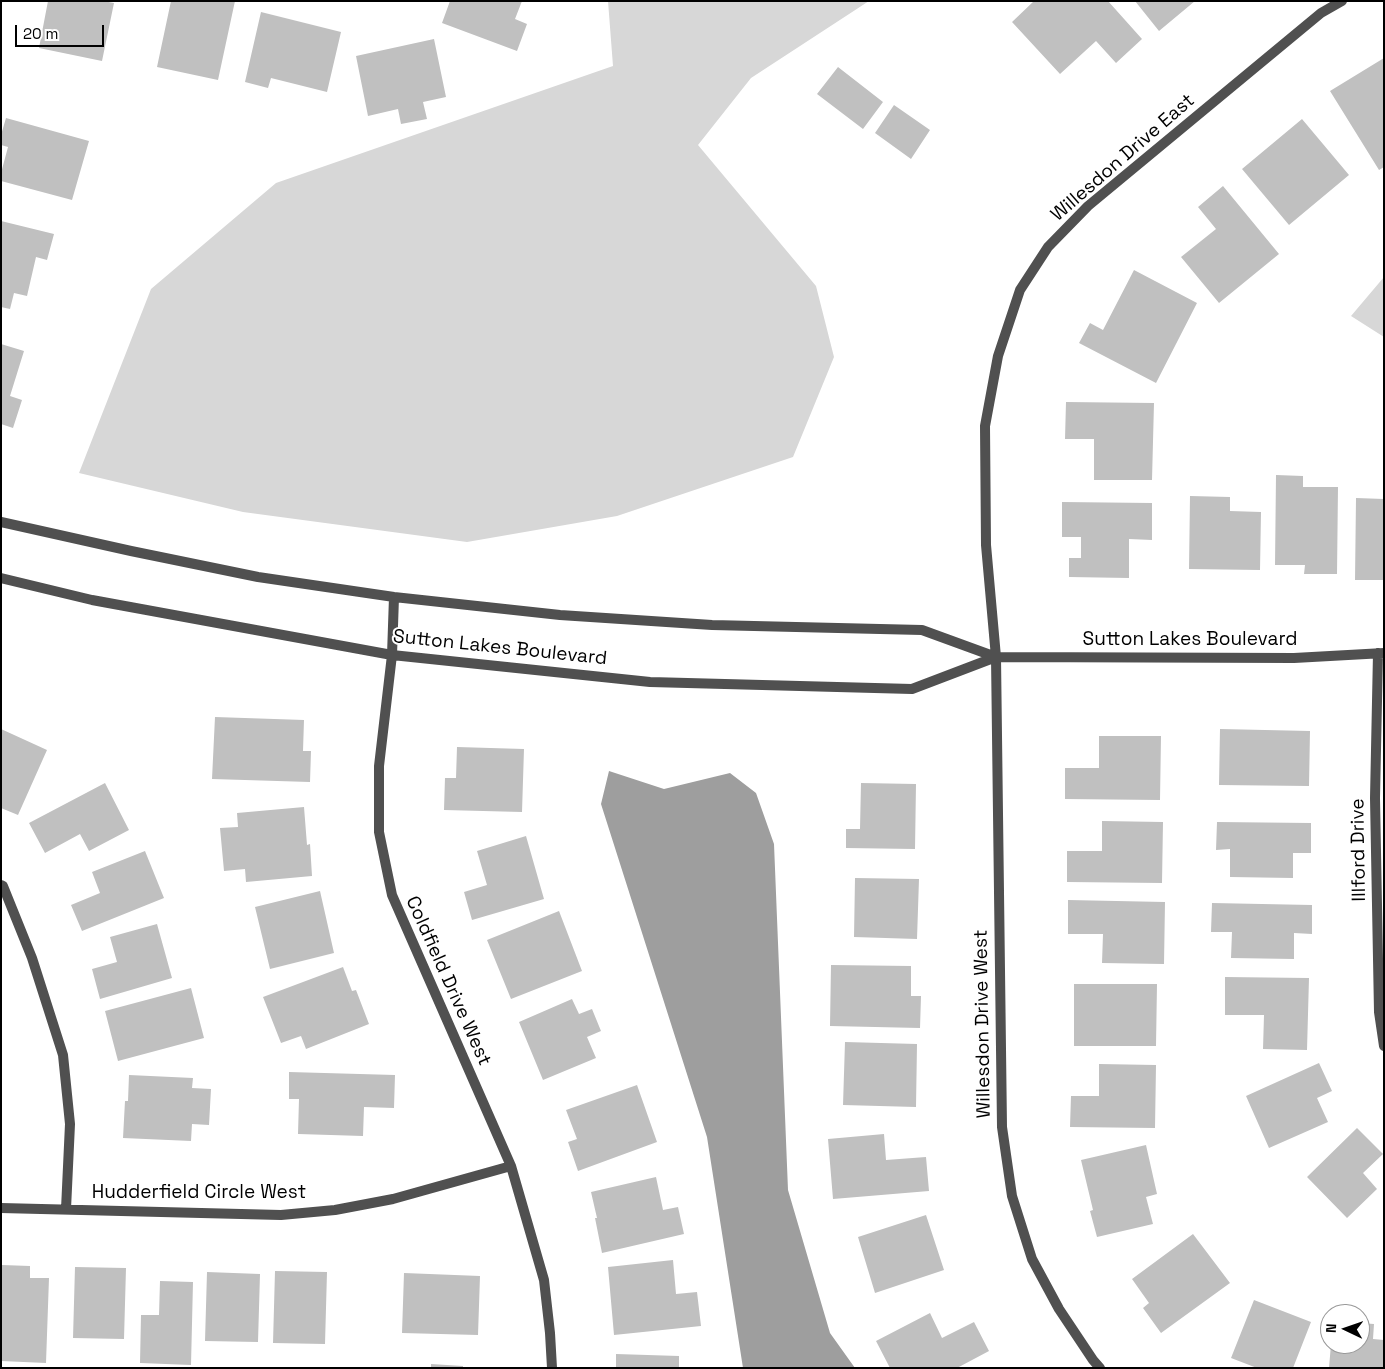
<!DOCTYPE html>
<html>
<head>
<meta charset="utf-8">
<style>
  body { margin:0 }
  #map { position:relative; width:1385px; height:1369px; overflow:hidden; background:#fff; font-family:"Space Grotesk",sans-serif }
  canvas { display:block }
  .frame { position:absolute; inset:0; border:2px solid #000; pointer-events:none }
  .north { position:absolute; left:1320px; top:1304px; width:50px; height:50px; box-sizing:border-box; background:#fff; border:1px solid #999; border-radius:50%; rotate:273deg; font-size:14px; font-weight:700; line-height:20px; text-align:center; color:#000 }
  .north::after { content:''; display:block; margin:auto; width:18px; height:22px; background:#000; clip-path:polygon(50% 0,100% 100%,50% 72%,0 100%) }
  .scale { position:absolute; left:15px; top:25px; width:89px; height:22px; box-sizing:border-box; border:2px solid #000; border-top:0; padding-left:6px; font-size:15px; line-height:18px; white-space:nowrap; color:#000; -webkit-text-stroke:4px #fff; paint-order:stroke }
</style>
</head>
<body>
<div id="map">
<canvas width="1385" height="1369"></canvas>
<div class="frame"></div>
<div class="north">N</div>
<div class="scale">20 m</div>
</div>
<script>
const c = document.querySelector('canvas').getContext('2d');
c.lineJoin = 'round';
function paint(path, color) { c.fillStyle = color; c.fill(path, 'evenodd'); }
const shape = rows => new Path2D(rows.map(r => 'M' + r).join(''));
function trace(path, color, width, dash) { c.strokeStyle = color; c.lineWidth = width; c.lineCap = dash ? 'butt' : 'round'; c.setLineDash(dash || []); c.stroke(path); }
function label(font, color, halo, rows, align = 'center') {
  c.font = font + ' "Space Grotesk",sans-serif'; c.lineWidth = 4; c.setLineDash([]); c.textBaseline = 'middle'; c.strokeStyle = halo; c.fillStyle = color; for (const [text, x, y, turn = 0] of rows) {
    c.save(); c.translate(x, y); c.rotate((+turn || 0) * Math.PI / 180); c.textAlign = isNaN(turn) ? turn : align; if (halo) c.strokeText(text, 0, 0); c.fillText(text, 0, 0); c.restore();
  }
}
paint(shape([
  [608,1,869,1,751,78,698,145,816,286,834,357,793,457,617,516,467,542,243,512,79,473,151,289,276,183,613,66],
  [1384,277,1384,337,1351,316]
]), '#d7d7d7');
paint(shape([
  [609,771,664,789,730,773,756,793,774,844,788,1190,830,1333,855,1368,743,1368,707,1137,601,804]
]), '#9e9e9e');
paint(shape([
  [48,1,103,1,114,3,102,61,39,48],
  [171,1,235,1,218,80,157,67],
  [450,1,522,1,515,19,527,24,517,51,442,23],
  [1034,1,1108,1,1142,39,1116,63,1096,41,1060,74,1012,22],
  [1135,1,1195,1,1159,31],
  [261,12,341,32,327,92,271,78,268,88,245,82],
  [434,39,446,97,423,102,427,119,401,124,398,109,368,116,356,56],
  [1384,58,1384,167,1379,170,1330,91],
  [838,67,883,102,863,129,817,94],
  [894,105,930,130,911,159,875,133],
  [6,118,89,141,72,200,1,181,1,173,8,147,1,145,1,135],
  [1302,119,1349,175,1289,225,1242,169],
  [1223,186,1279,254,1219,303,1181,257,1216,229,1198,207],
  [1,221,54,234,47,260,36,257,27,296,14,293,10,309,1,307],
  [1134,270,1197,303,1156,383,1079,343,1090,323,1103,330],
  [1,344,24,351,10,396,22,400,13,428,1,424],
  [1066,402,1154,403,1152,480,1094,480,1094,439,1065,439],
  [1276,475,1303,476,1303,487,1338,487,1337,574,1304,574,1305,565,1275,565],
  [1190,496,1230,497,1230,511,1261,512,1260,570,1189,569],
  [1356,498,1384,499,1384,580,1355,580],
  [1062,502,1152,503,1152,540,1129,539,1129,578,1069,577,1069,558,1081,558,1081,537,1062,537],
  [215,717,304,720,303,751,311,751,310,782,212,779],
  [1,729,47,750,18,815,1,808],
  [1220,729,1310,731,1309,786,1219,785],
  [1099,736,1161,736,1160,800,1065,799,1065,768,1099,768],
  [457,747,524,749,522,812,444,810,445,778,456,778],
  [105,783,129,830,89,851,80,834,45,853,29,823],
  [861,783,916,784,915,849,846,848,846,829,860,829],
  [304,807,307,845,310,844,312,876,246,882,245,869,224,871,220,828,238,827,237,813],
  [1102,821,1163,822,1162,883,1067,882,1067,851,1102,851],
  [1217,822,1311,823,1311,853,1293,853,1293,878,1230,877,1230,849,1216,850],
  [526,836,544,899,472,920,464,892,487,885,477,851],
  [145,851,164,898,82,931,71,905,100,893,92,872],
  [855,878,919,879,917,939,854,937],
  [320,891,334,953,270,969,255,907],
  [1068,900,1165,902,1164,964,1102,963,1103,934,1068,934],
  [1212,903,1312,905,1312,934,1294,933,1294,959,1231,958,1232,932,1211,932],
  [559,911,582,971,511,999,487,940],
  [157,924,172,978,100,999,92,969,117,962,110,937],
  [831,965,911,966,911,996,921,996,920,1028,830,1026],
  [343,967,352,991,356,990,369,1024,306,1049,301,1036,281,1043,263,997],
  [1225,977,1309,978,1307,1050,1263,1049,1264,1015,1225,1015],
  [1074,984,1157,984,1156,1046,1074,1046],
  [191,988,204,1038,118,1061,105,1011],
  [572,999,579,1014,592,1009,601,1031,587,1037,596,1058,543,1080,519,1022],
  [845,1042,917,1044,916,1107,843,1105],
  [1319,1063,1332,1091,1317,1098,1328,1122,1269,1148,1246,1096],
  [1099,1064,1156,1065,1155,1128,1070,1127,1071,1096,1099,1096],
  [289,1072,395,1075,394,1108,364,1107,363,1136,298,1134,299,1099,289,1099],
  [129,1075,193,1078,192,1088,211,1089,209,1125,192,1124,191,1141,123,1138,125,1101,128,1101],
  [637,1085,657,1142,578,1171,568,1142,577,1139,566,1110],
  [1357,1128,1383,1154,1363,1173,1377,1189,1347,1218,1307,1177],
  [884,1134,886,1160,926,1157,929,1191,833,1199,828,1139],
  [1146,1145,1157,1194,1146,1197,1153,1224,1097,1237,1090,1211,1093,1210,1081,1160],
  [656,1177,663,1210,678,1207,684,1234,602,1253,595,1218,597,1218,591,1192],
  [926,1215,944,1270,875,1293,858,1237],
  [1193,1234,1230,1283,1161,1333,1143,1308,1149,1303,1132,1279],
  [673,1260,676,1294,697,1292,701,1326,614,1335,608,1267],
  [2,1265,30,1266,30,1278,49,1278,46,1363,1,1361],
  [75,1267,126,1268,124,1339,73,1338],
  [275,1271,327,1272,325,1344,273,1343],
  [207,1272,260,1274,258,1342,205,1341],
  [404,1273,480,1276,478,1335,402,1333],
  [160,1281,193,1282,191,1365,140,1363,141,1315,159,1315],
  [1254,1300,1311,1322,1293,1368,1257,1368,1231,1358],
  [930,1313,942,1338,974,1322,989,1351,957,1368,890,1368,876,1341],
  [1360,1323,1374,1324,1373,1339,1384,1340,1384,1368,1329,1368,1331,1344,1360,1344],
  [616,1354,679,1356,679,1368,616,1368],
  [431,1364,463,1366,463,1368,431,1368]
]), '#c0c0c0');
trace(shape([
  [1,522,131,551,258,577,394,597,560,615,712,625,922,630,996,657,1294,658,1384,653],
  [1,578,92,600,392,655,650,682,912,689,996,657],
  [394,597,392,655,379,766,379,832,392,895,511,1166,544,1280,550,1333,552,1368],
  [1378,653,1375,798,1379,1012,1384,1046],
  [1,885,3,886,32,958,63,1055,70,1124,66,1209],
  [1,1208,281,1215,335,1210,393,1199,511,1166],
  [1100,1368,1093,1360,1059,1309,1032,1259,1012,1196,1002,1127,996,657,986,545,985,426,998,356,1020,290,1048,247,1088,206,1321,13,1342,1]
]), '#505050', 10);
label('19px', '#000', '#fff', [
  ["Willesdon Drive East",1123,158,-41],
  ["Sutton Lakes Boulevard",1190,640],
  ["Sutton Lakes Boulevard",500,648,6],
  ["Illford Drive",1359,850,-91],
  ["Coldfield Drive West",448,981,66],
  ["Willesdon Drive West",983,1024,-91],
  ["Hudderfield Circle West",199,1193]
]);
</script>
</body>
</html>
